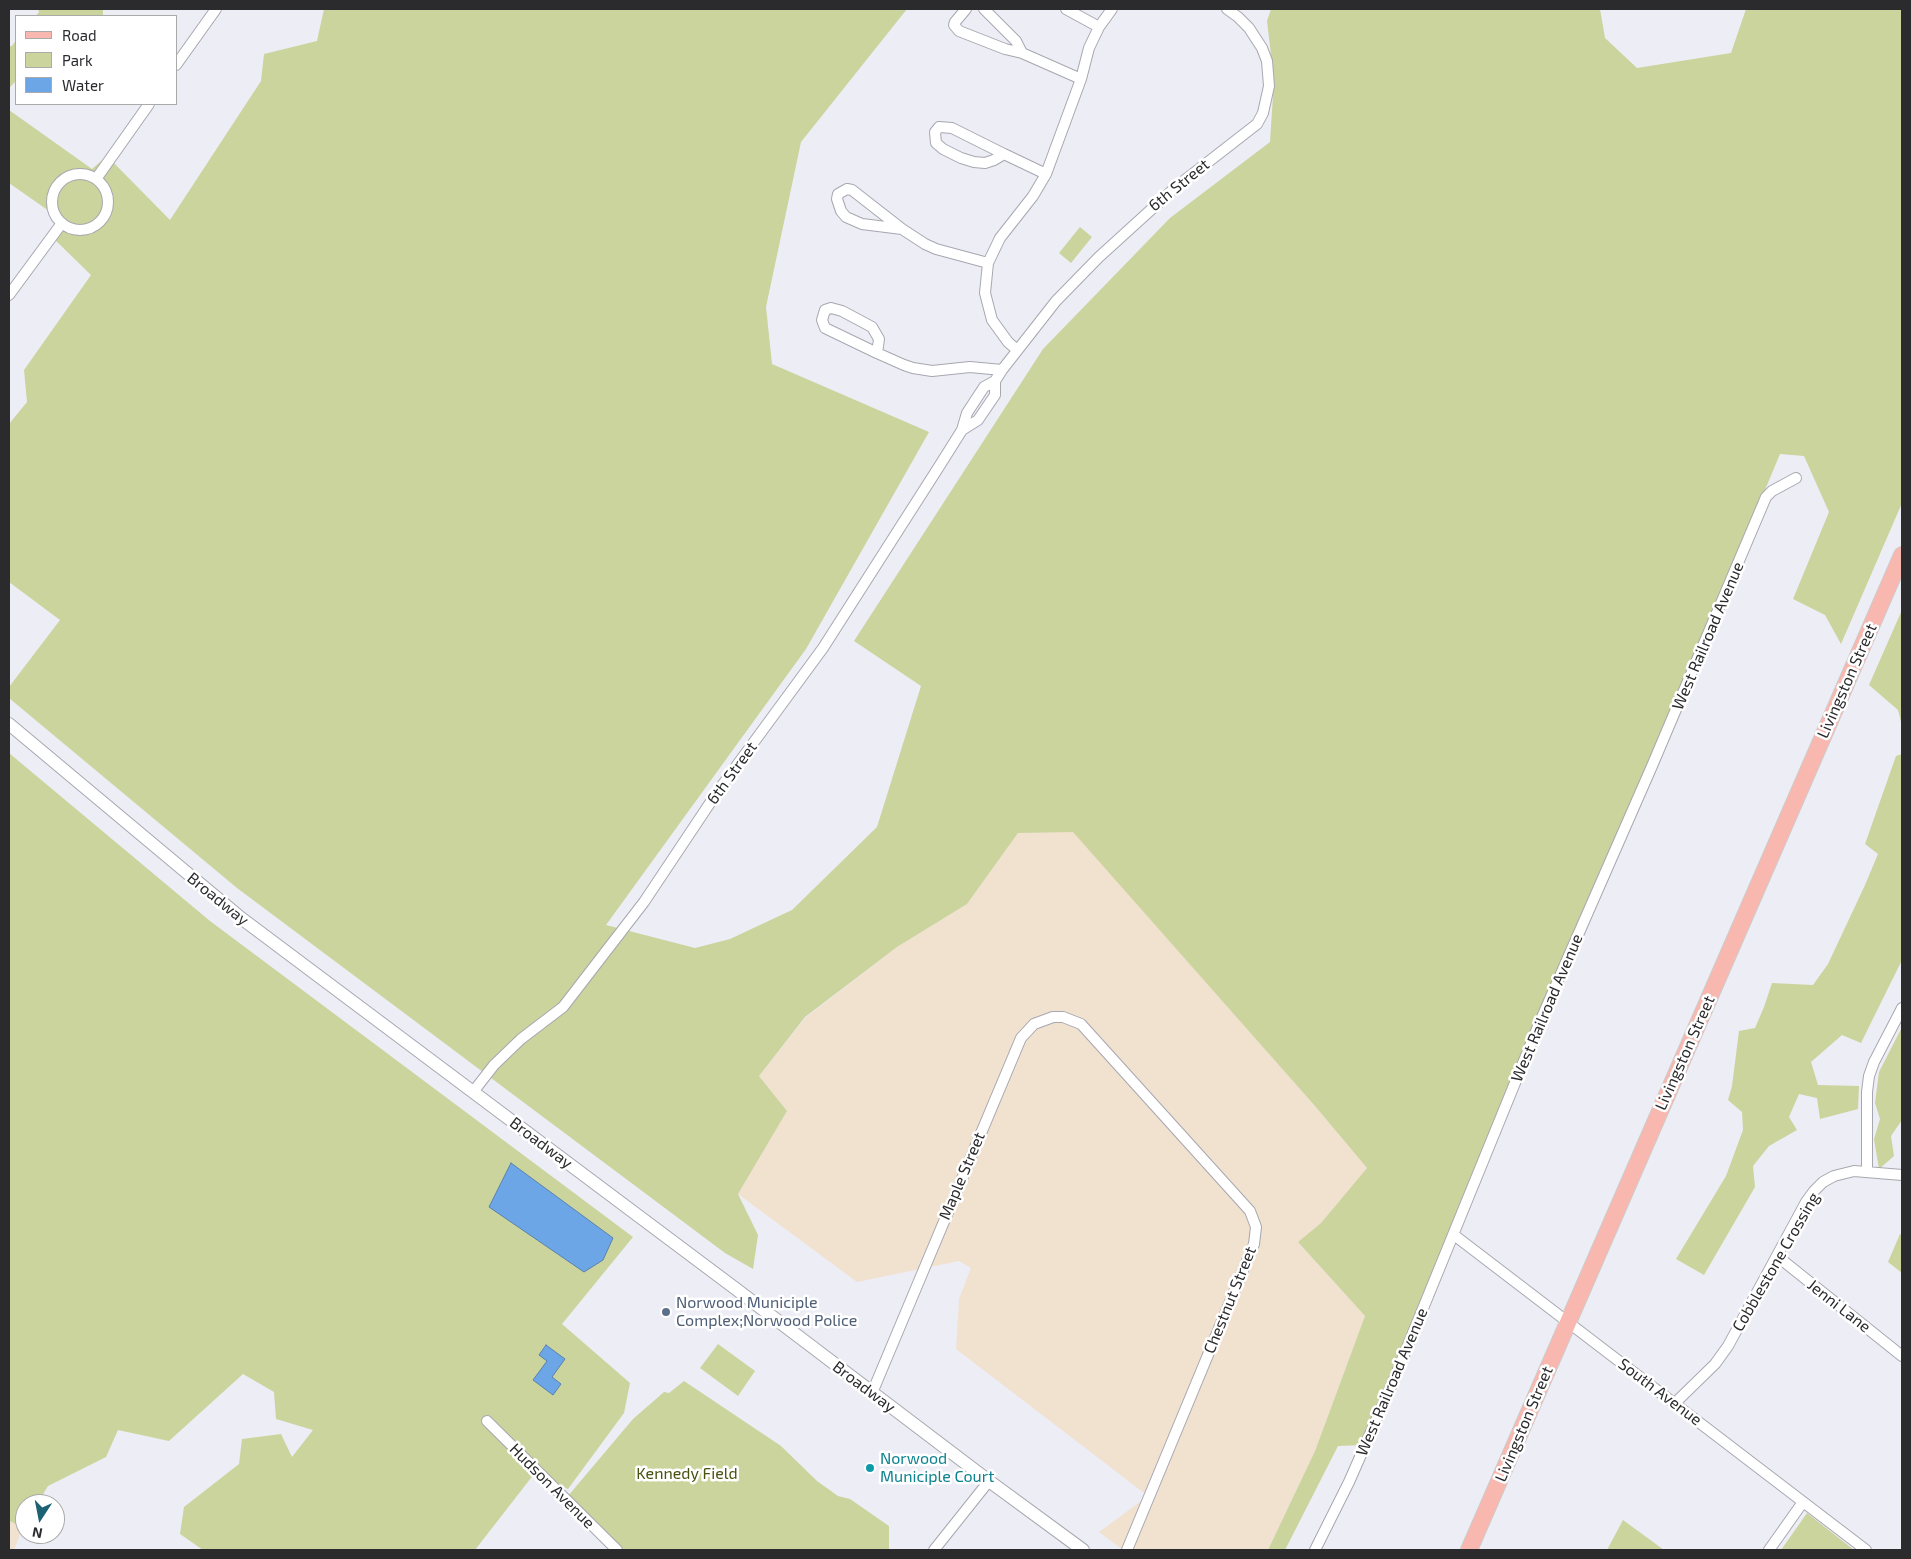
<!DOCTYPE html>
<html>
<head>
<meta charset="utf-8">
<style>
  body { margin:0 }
  #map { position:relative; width:1911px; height:1559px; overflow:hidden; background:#ededf6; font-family:"Exo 2",sans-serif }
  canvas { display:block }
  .frame { position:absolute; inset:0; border:10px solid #2b2b2e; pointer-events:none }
  .legend { position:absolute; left:15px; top:15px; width:162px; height:90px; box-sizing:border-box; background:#fff; border:1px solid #aaaaab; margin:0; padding:6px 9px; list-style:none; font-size:15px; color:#2b2b2e }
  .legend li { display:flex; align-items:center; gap:10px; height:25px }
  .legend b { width:25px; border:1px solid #aaaaab }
  .north { position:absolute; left:15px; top:1494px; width:50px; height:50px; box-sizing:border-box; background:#fff; border:1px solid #aaaaab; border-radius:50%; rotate:191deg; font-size:14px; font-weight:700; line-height:20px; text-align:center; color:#2b2b2e }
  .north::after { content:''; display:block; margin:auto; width:18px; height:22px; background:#1c6273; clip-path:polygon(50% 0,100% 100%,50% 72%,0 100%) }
</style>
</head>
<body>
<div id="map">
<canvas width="1911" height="1559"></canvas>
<div class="frame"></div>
<ul class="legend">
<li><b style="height:6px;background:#f8b8af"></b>Road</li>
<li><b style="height:14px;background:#cad49c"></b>Park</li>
<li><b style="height:14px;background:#6da6e6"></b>Water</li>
</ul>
<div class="north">N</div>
</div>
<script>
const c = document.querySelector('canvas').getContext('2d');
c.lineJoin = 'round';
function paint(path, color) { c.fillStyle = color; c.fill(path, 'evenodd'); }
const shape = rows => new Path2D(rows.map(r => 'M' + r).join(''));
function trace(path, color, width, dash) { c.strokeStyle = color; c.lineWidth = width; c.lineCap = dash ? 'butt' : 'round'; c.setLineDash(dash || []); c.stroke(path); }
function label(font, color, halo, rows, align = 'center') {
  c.font = font + ' "Exo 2",sans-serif'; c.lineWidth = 5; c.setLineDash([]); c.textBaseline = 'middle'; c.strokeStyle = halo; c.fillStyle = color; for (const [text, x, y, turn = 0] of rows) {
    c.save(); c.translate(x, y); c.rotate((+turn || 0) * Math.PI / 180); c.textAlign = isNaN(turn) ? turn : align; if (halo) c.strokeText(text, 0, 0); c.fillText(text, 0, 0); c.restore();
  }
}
paint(shape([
  [1073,831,1315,1106,1367,1168,1321,1223,1298,1242,1365,1316,1315,1451,1268,1550,1123,1550,1099,1532,1148,1496,956,1349,959,1299,971,1268,959,1261,857,1282,738,1194,787,1111,759,1076,805,1018,897,947,967,904,1018,833],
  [9,1521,23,1527,14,1550,9,1550]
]), '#f1e1cf');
paint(shape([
  [38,9,103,9,103,16,36,16,39,12],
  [324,9,910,9,907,9,801,142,766,307,772,364,929,432,806,649,606,925,695,948,730,939,792,910,877,827,921,686,854,641,1043,349,1170,218,1270,142,1274,80,1267,21,1271,9,1600,9,1605,38,1637,68,1731,53,1746,9,1902,9,1902,503,1841,644,1825,615,1793,599,1829,512,1804,456,1780,454,1376,1420,1363,1445,1338,1446,1285,1550,1268,1550,1315,1451,1365,1316,1298,1242,1321,1223,1367,1168,1315,1106,1073,832,1018,833,967,904,897,947,805,1017,759,1076,787,1111,738,1194,758,1235,753,1269,725,1253,237,888,9,698,9,687,60,620,9,582,9,424,27,402,24,370,91,275,50,235,59,218,9,183,9,110,92,169,107,156,170,220,261,81,264,54,317,41],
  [16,40,16,81,9,88,9,46,12,46],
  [1080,227,1092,237,1071,263,1059,253],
  [1902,610,1902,726,1898,710,1869,685],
  [9,753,210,921,633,1237,562,1324,630,1383,624,1413,568,1489,534,1474,475,1550,203,1550,180,1534,184,1507,239,1464,242,1439,281,1434,292,1457,313,1430,276,1419,274,1392,243,1374,169,1441,118,1430,106,1457,48,1486,37,1504,25,1504,25,1522,23,1527,9,1521],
  [1902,754,1902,960,1861,1043,1842,1035,1811,1062,1818,1085,1859,1086,1858,1109,1820,1119,1817,1098,1799,1094,1789,1117,1797,1130,1769,1146,1753,1166,1755,1187,1704,1275,1676,1259,1726,1176,1743,1130,1742,1112,1728,1100,1732,1086,1739,1031,1755,1028,1764,1007,1772,983,1813,985,1828,964,1865,885,1878,854,1865,844,1896,756],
  [1901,1029,1902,1030,1902,1120,1891,1136,1894,1156,1879,1169,1874,1139,1880,1119,1875,1103,1879,1072],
  [1900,1234,1902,1235,1902,1273,1888,1262],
  [718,1344,755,1371,738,1396,700,1368],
  [684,1381,781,1446,817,1481,838,1496,850,1499,889,1526,889,1550,622,1550,568,1496,633,1419,664,1392,669,1393],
  [1807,1513,1854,1550,1781,1550],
  [1623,1520,1664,1550,1607,1550]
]), '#cad49c');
const water = shape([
  [511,1163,613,1238,603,1260,584,1272,489,1207,511,1163],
  [546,1345,565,1359,552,1377,561,1384,553,1395,533,1380,547,1361,539,1355,546,1345]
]);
paint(water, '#6da6e6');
trace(water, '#5981af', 1);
const minor = shape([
  [966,9,955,22,954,25,959,31,1005,49,1022,53,1016,41,984,9],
  [1066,9,1099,27],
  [1022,53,1081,79],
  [176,65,216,9],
  [939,127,952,128,1004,154,994,160,985,163,974,162,961,158,943,149,936,143,935,132,939,127],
  [1004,154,1046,174],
  '52 202a28 28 0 1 1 56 0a28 28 0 1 1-56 0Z',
  [96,179,149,104],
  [847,189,852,190,902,229,862,224,846,217,841,211,837,199,838,194,847,189],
  [902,229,925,244,936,249,988,263],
  [9,295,62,223],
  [1017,350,1008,342,992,320,985,293,988,263,1000,238,1033,196,1046,174,1081,79,1089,48,1099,27,1112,9],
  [877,353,879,339,872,327,842,311,831,308,825,310,822,320,825,328,877,353,904,365,913,368,932,371,970,367,1002,370],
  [962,430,978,420,995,395,995,381,1002,370,1056,301,1099,257,1176,187,1257,124,1263,113,1269,86,1267,61,1262,48,1249,28,1238,17,1227,9],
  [473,1092,494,1065,521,1039,563,1007,644,902,718,791,823,648,940,465,962,430,967,413,984,387,995,381],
  [1867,1171,1867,1092,1869,1076,1874,1062,1902,1008],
  [1454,1235,1866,1550],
  [1777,1256,1902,1356],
  [872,1393,1021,1038,1034,1024,1053,1017,1063,1017,1081,1024,1250,1211,1256,1227,1254,1244,1127,1550],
  [1675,1403,1715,1364,1728,1346,1806,1202,1814,1191,1823,1182,1834,1176,1854,1171,1902,1175],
  [487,1421,617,1550],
  [934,1550,989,1481],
  [1315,1550,1349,1482,1393,1382,1539,1024,1652,766,1766,497,1772,491,1796,478],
  [1769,1550,1803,1502]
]);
const tertiary = shape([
  [9,724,241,918,736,1289,989,1481,1083,1550]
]);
const primary = shape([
  [1469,1550,1902,555]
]);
trace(minor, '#a7a7b0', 12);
trace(tertiary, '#a7a7b0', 14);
trace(primary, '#cccccd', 18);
trace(minor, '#fff', 10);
trace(tertiary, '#fff', 12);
trace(primary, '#f8b8af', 16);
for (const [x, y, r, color] of [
  [666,1312,5,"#5c6f8a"],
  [870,1468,5,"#0f9aa8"]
]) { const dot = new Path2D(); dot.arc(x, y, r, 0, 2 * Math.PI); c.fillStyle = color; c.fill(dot); trace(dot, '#fff', 2); }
label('16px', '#2b2b2e', '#fff', [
  ["6th Street",1179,185,-39],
  ["West Railroad Avenue",1708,636,-67],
  ["Livingston Street",1847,681,-66],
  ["6th Street",732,773,-54],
  ["Broadway",218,899,39],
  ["West Railroad Avenue",1547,1008,-67],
  ["Livingston Street",1685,1053,-66],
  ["Broadway",541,1143,37],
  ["Maple Street",962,1176,-67],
  ["Cobblestone Crossing",1776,1262,-60],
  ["Chestnut Street",1230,1300,-68],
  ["Jenni Lane",1839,1306,38],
  ["West Railroad Avenue",1392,1382,-67],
  ["Broadway",864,1387,37],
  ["South Avenue",1660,1392,37],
  ["Livingston Street",1524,1424,-67],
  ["Hudson Avenue",552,1486,45]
]);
label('16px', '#4e5e75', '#fff', [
  ["Norwood Municiple",676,1303],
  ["Complex;Norwood Police",676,1321]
], 'left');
label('16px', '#0d838f', '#fff', [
  ["Norwood",880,1459],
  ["Municiple Court",880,1477]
], 'left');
label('16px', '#495111', '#fff', [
  ["Kennedy Field",687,1474]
]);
</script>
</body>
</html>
